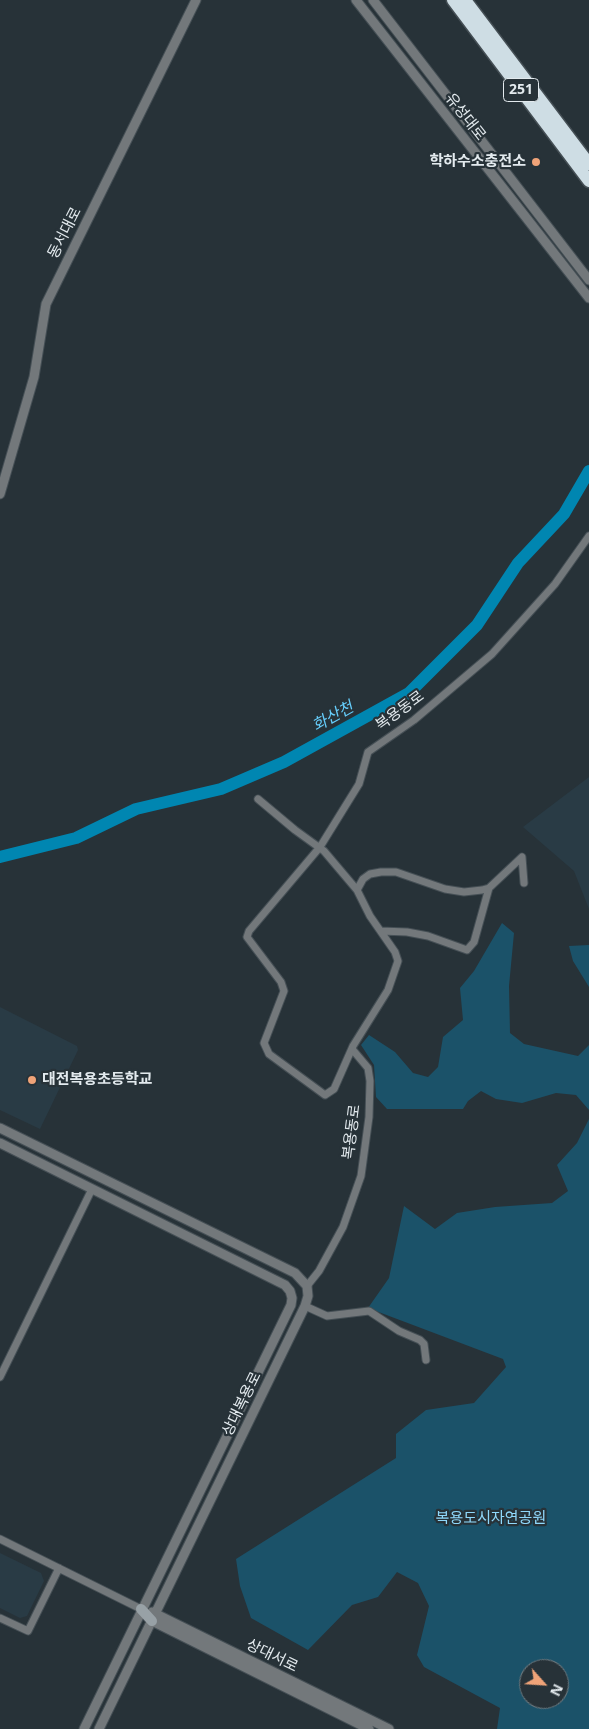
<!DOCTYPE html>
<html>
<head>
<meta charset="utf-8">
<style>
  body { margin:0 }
  #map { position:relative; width:589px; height:1729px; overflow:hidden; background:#273238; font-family:"Noto Sans",sans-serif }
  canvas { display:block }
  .north { position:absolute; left:519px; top:1659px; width:50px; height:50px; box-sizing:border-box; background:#273238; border:1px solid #727c81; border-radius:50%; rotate:116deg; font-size:14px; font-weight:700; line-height:20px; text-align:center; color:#e3eaee }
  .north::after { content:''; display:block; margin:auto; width:18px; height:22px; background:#efa378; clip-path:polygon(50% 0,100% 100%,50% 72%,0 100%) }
</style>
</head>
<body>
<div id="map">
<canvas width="589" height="1729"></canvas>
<div class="north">N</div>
</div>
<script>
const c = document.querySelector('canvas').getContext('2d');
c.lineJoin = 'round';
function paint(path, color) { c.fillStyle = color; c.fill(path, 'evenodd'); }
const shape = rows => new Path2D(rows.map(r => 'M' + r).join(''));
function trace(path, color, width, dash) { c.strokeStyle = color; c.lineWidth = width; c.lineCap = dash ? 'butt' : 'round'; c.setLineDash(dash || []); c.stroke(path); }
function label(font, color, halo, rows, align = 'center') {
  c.font = font + ' "Noto Sans","Noto Sans KR",sans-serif'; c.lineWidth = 4.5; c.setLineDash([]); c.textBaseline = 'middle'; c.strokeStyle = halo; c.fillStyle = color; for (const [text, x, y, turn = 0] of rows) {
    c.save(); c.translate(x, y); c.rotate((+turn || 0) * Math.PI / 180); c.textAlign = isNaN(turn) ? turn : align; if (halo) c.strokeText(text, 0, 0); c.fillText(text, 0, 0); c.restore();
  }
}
paint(shape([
  [589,777,589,909,574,871,523,827],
  [0,1007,77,1046,78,1050,40,1129,0,1110],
  [0,1553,41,1573,44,1581,27,1616,20,1618,0,1608]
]), '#293b45');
paint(shape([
  [502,923,514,933,509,986,510,1033,524,1044,578,1056,589,1045,589,1110,576,1095,556,1093,522,1103,496,1099,481,1091,468,1101,463,1109,387,1109,376,1097,374,1065,361,1045,369,1035,395,1052,413,1073,428,1077,438,1067,443,1037,463,1020,460,988,474,971],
  [589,945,589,987,573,961,569,946],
  [589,1119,589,1729,497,1729,500,1708,424,1667,417,1655,429,1606,418,1583,397,1572,378,1597,352,1605,308,1650,251,1618,240,1586,236,1559,396,1458,396,1434,426,1410,474,1403,506,1367,503,1359,368,1308,389,1278,404,1206,435,1229,457,1213,495,1207,552,1203,568,1191,557,1165,577,1143],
  [529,1669,559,1669,559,1699,529,1699]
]), '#1b5269');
trace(shape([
  [0,857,76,838,136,809,221,789,284,762,409,693,477,625,518,563,564,514,589,471]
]), '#0086b1', 12);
const minor = shape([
  [258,799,295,830,324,851,357,890,370,916,395,952,398,961,388,990,353,1046,352,1049,368,1068,370,1081,369,1117,361,1176,343,1227,319,1271,307,1286],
  [357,890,363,879,370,874,381,872,396,872,445,889,464,892,482,890,489,888,522,857,524,883],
  [381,931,407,932,428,936,467,950,474,942,489,888],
  [353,1046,334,1089,325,1095,269,1054,264,1043,284,991,281,982,247,937,249,931,320,847,359,784,368,752,414,720,492,654,555,584,589,536],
  [305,1306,327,1316,369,1311,399,1331,420,1340,424,1344,426,1360],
  [0,1377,92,1189],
  [0,1539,141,1609],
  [0,1618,28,1631,59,1568]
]);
const tertiary = shape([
  [356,0,589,298],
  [373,0,589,280],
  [0,494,34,377,46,304,196,0],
  [0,1128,295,1273,307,1286,308,1296,305,1306,99,1729],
  [0,1143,285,1285,290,1291,292,1298,291,1305,84,1729],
  [152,1612,389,1729],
  [152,1621,369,1729]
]);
const secondary = shape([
  [141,1609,152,1621]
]);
const motorway = shape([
  [453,0,589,181],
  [465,0,589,164]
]);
trace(minor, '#454f55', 9);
trace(tertiary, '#454f55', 11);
trace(secondary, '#454f55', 12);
trace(motorway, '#454f55', 15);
trace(minor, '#73787b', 7);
trace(tertiary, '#73787b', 9);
trace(secondary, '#98a1a6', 10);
trace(motorway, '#cedde4', 12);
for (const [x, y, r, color] of [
  [536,162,5,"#efa378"],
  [32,1080,5,"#efa378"]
]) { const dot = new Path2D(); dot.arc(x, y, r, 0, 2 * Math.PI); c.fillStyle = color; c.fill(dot); trace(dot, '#273238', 2); }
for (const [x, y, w] of [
  [521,90,35]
]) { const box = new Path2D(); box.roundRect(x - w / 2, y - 11.5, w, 23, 4); c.fillStyle = '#273238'; c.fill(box); trace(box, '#e3eaee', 1); }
label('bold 14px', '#e3eaee', null, [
  ["251",521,90]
]);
label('15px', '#e3eaee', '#273238', [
  ["유성대로",465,117,52],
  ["동서대로",65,233,-63],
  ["복용동로",400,711,-36],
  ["복용동로",352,1132,-83],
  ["상대복용로",242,1404,-64],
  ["상대서로",272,1656,26]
]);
label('bold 15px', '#e3eaee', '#273238', [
  ["학하수소충전소",526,162],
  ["대전복용초등학교",42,1080,"left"]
], 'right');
label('15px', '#8fd8fb', '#273238', [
  ["복용도시자연공원",491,1519]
]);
label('italic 16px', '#66cefc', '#273238', [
  ["화산천",333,717,-29]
]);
</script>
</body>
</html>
